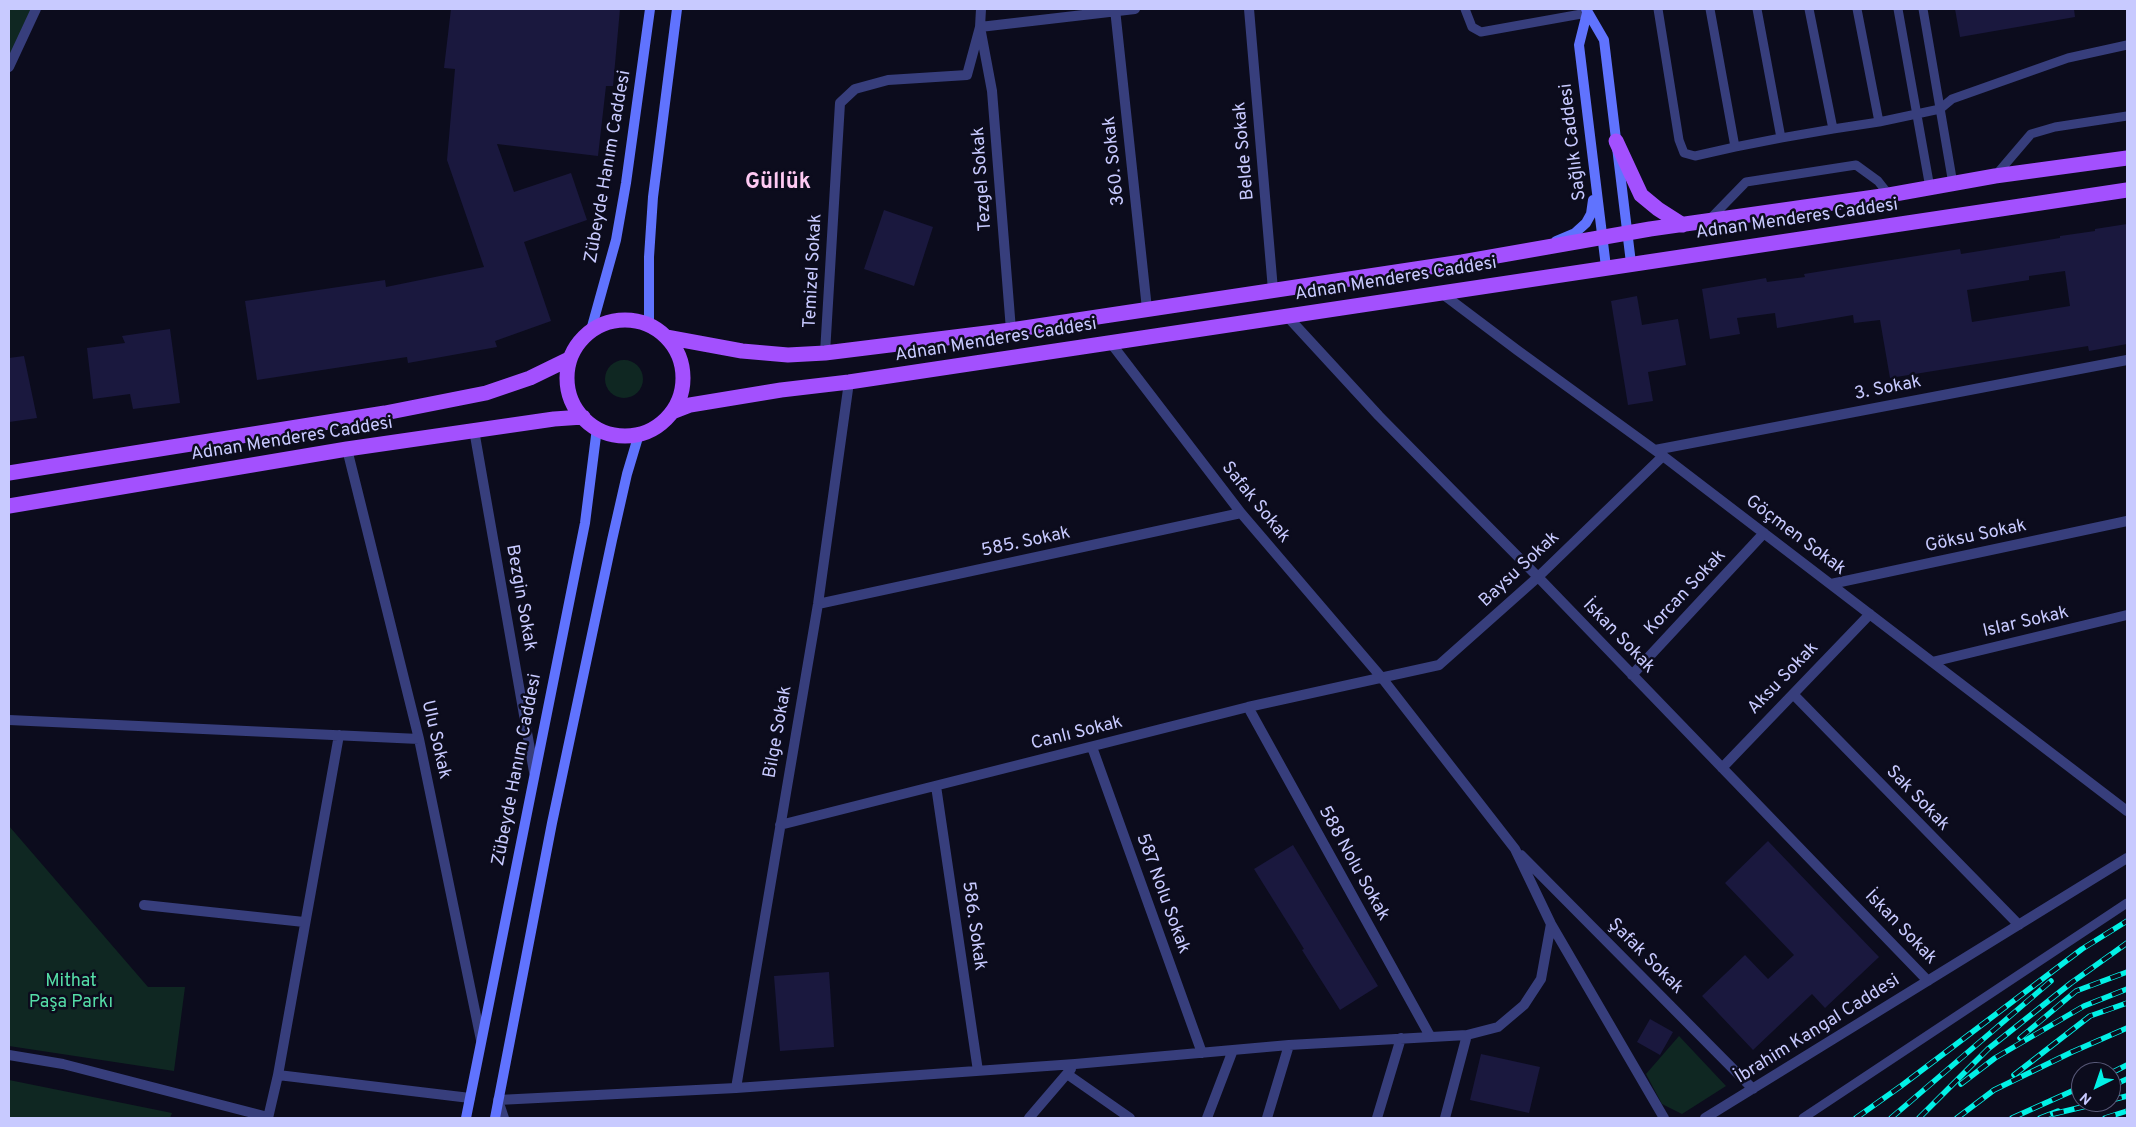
<!DOCTYPE html>
<html>
<head>
<meta charset="utf-8">
<style>
  body { margin:0 }
  #map { position:relative; width:2136px; height:1127px; overflow:hidden; background:#0c0c1d; font-family:Overpass,sans-serif }
  canvas { display:block }
  .frame { position:absolute; inset:0; border:10px solid #c8caff; pointer-events:none }
  .north { position:absolute; left:2071px; top:1062px; width:50px; height:50px; box-sizing:border-box; background:#0c0c1d; border:1px solid #575877; border-radius:50%; rotate:221deg; font-size:14px; font-weight:700; line-height:20px; text-align:center; color:#c8caff }
  .north::after { content:''; display:block; margin:auto; width:18px; height:22px; background:#02f1e6; clip-path:polygon(50% 0,100% 100%,50% 72%,0 100%) }
</style>
</head>
<body>
<div id="map">
<canvas width="2136" height="1127"></canvas>
<div class="frame"></div>
<div class="north">N</div>
</div>
<script>
const c = document.querySelector('canvas').getContext('2d');
c.lineJoin = 'round';
function paint(path, color) { c.fillStyle = color; c.fill(path, 'evenodd'); }
const shape = rows => new Path2D(rows.map(r => 'M' + r).join(''));
function trace(path, color, width, dash) { c.strokeStyle = color; c.lineWidth = width; c.lineCap = dash ? 'butt' : 'round'; c.setLineDash(dash || []); c.stroke(path); }
function label(font, color, halo, rows, align = 'center') {
  c.font = font + ' Overpass,sans-serif'; c.lineWidth = 5; c.setLineDash([]); c.textBaseline = 'middle'; c.strokeStyle = halo; c.fillStyle = color; for (const [text, x, y, turn = 0] of rows) {
    c.save(); c.translate(x, y); c.rotate((+turn || 0) * Math.PI / 180); c.textAlign = isNaN(turn) ? turn : align; if (halo) c.strokeText(text, 0, 0); c.fillText(text, 0, 0); c.restore();
  }
}
paint(shape([
  [9,9,32,9,9,63],
  '605 379a19 19 0 1 1 38 0a19 19 0 1 1-38 0Z',
  [9,826,148,987,185,987,174,1071,9,1046],
  [1679,1036,1726,1086,1682,1114,1662,1104,1646,1074],
  [9,1080,172,1113,170,1118,9,1118]
]), '#0f2722');
paint(shape([
  [451,9,620,9,613,86,606,86,598,156,497,144,514,192,571,173,587,220,524,242,551,321,495,341,497,347,408,363,407,357,257,380,245,301,385,280,386,287,484,267,447,160,455,69,444,68],
  [1955,9,2074,9,2075,17,1960,37],
  [884,210,933,227,914,286,864,269],
  [2127,224,2127,344,2089,351,2088,346,1890,378,1880,320,1854,323,1853,315,1777,328,1775,313,1737,318,1740,334,1710,339,1702,289,1766,278,1767,282,1805,277,1804,274,1960,249,1961,254,2060,238,2060,236,2095,231,2095,229],
  [2065,271,2070,306,1972,322,1967,290,2029,280,2029,276],
  [1637,296,1642,325,1678,319,1686,365,1648,372,1653,401,1628,405,1611,301],
  [170,329,180,403,133,409,130,394,93,399,87,348,125,343,122,336],
  [24,356,37,418,9,422,9,358],
  [1768,841,1879,957,1825,1008,1812,994,1753,1050,1702,996,1745,955,1768,979,1794,955,1725,883],
  [1293,845,1378,986,1340,1010,1302,950,1304,949,1254,869],
  [829,972,834,1047,780,1051,774,976],
  [1650,1019,1673,1032,1660,1055,1637,1042],
  [1481,1054,1540,1067,1529,1113,1470,1100]
]), '#1a183e');
trace(shape([
  [1465,9,1472,27,1481,32,1587,13],
  [1658,9,1679,140,1684,153,1695,156,1735,147,1710,9],
  [1898,9,1930,188],
  [1923,9,1953,184],
  [1879,122,1940,109,1952,99,2068,58,2127,45],
  [1833,129,1879,122,1857,9],
  [1781,138,1833,129,1809,9],
  [1735,147,1781,138,1757,9],
  [1996,175,2031,134,2055,127,2127,116],
  [1709,220,1746,182,1856,165,1878,181,1889,195],
  [1803,1118,2127,903]
]), '#373e7c', 9);
trace(shape([
  [981,9,980,27,992,91,1011,330],
  [1115,9,1147,309],
  [1249,9,1273,290],
  [980,27,1135,9],
  [9,67,36,9],
  [1440,292,1517,350,1663,456,2127,811],
  [1286,315,1379,416,1538,577,1928,981],
  [1110,342,1241,513,1382,678,1515,849,1551,924,1664,1118],
  [825,353,840,103,855,89,888,80,967,75,980,27],
  [474,430,534,772],
  [347,449,419,739,481,1040],
  [1655,450,2127,360],
  [1831,584,2127,521],
  [818,604,1241,513],
  [1932,662,2127,615],
  [1632,675,1764,533],
  [1793,694,2019,925],
  [1248,707,1430,1036],
  [9,720,419,739],
  [1092,747,1202,1053],
  [1722,768,1870,614],
  [936,786,978,1071],
  [780,825,1248,707,1439,665,1538,577,1663,456],
  [1521,855,1753,1089],
  [144,905,304,922],
  [9,1055,63,1064,268,1117],
  [1067,1074,1130,1118],
  [278,1075,470,1098],
  [736,1088,818,604,849,382],
  [268,1118,278,1075,339,735],
  [504,1118,498,1100,736,1088,1075,1064,1289,1045,1467,1035,1498,1027,1524,1005,1541,979,1551,924],
  [1029,1118,1071,1069],
  [1207,1118,1233,1050],
  [1267,1118,1289,1045],
  [1377,1118,1401,1038],
  [1445,1118,1467,1035],
  [1705,1118,2127,858]
]), '#373e7c', 10);
trace(shape([
  [1586,9,1604,40,1631,263],
  [1587,13,1579,45,1606,267],
  [1556,241,1575,233,1586,223,1591,214,1593,200],
  [649,324,649,257,653,197,677,9],
  [591,330,616,240,626,183,650,9],
  [466,1118,585,523,597,428],
  [495,1118,552,823,612,540,627,474,639,434]
]), '#6073fe', 10);
trace(shape([
  [1616,141,1641,195,1658,209,1683,225],
  '567 378a58 58 0 1 1 116 0a58 58 0 1 1-116 0Z',
  [666,337,742,351,788,355,825,353,1011,330,1462,262,1650,229,1889,195,1995,176,2127,158],
  [672,412,690,405,781,390,849,382,2127,190],
  [9,473,385,413,486,393,530,378,569,359],
  [9,506,347,449,554,419,583,417]
]), '#a350fe', 15);
const rail = shape([
  [2020,1038,2076,991,2127,972],
  [2111,1073,2127,1065],
  [2014,1075,2090,1016,2127,1003],
  [1961,1084,1995,1058,2084,1006,2127,989],
  [2111,1086,2127,1079],
  [2111,1100,2127,1096],
  [2053,1114,2103,1102],
  [1856,1118,1901,1086,2082,949,2127,921],
  [1891,1118,2051,981],
  [1919,1118,1988,1049,2071,983,2127,943],
  [1957,1118,1994,1090,2072,1052,2127,1028],
  [2012,1118,2081,1087],
  [2040,1118,2058,1111],
  [2105,1118,2127,1111]
]);
trace(rail, '#02f1e6', 5.5);
trace(rail, '#0c0c1d', 4, [11]);
label('18px', '#c8caff', '#0c0c1d', [
  ["Sağlık Caddesi",1574,142,-97],
  ["Belde Sokak",1245,151,-95],
  ["360. Sokak",1115,161,-96],
  ["Zübeyde Hanım Caddesi",609,167,-80],
  ["Tezgel Sokak",983,179,-94],
  ["Adnan Menderes Caddesi",1797,220,-8],
  ["Temizel Sokak",814,271,-87],
  ["Adnan Menderes Caddesi",1396,280,-9],
  ["Adnan Menderes Caddesi",996,341,-9],
  ["3. Sokak",1888,389,-11],
  ["Adnan Menderes Caddesi",292,440,-9],
  ["Safak Sokak",1255,503,51],
  ["Göçmen Sokak",1795,536,37],
  ["Göksu Sokak",1976,537,-12],
  ["585. Sokak",1026,543,-12],
  ["Baysu Sokak",1520,570,-43],
  ["Korcan Sokak",1686,593,-47],
  ["Bezgin Sokak",520,598,80],
  ["Islar Sokak",2026,623,-13],
  ["İskan Sokak",1618,637,46],
  ["Aksu Sokak",1784,679,-46],
  ["Bilge Sokak",779,732,-80],
  ["Canlı Sokak",1077,734,-14],
  ["Ulu Sokak",435,740,77],
  ["Zübeyde Hanım Caddesi",518,770,-79],
  ["Sak Sokak",1917,799,46],
  ["588 Nolu Sokak",1353,864,61],
  ["587 Nolu Sokak",1162,894,70],
  ["586. Sokak",973,926,82],
  ["İskan Sokak",1900,928,46],
  ["Şafak Sokak",1645,957,45],
  ["İbrahim Kangal Caddesi",1818,1030,-32]
]);
label('18px', '#55dda7', '#0c0c1d', [
  ["Mithat",71,982],
  ["Paşa Parkı",71,1003]
]);
label('bold 22px', '#ffcaf3', '#0c0c1d', [
  ["Güllük",778,184]
]);
</script>
</body>
</html>
